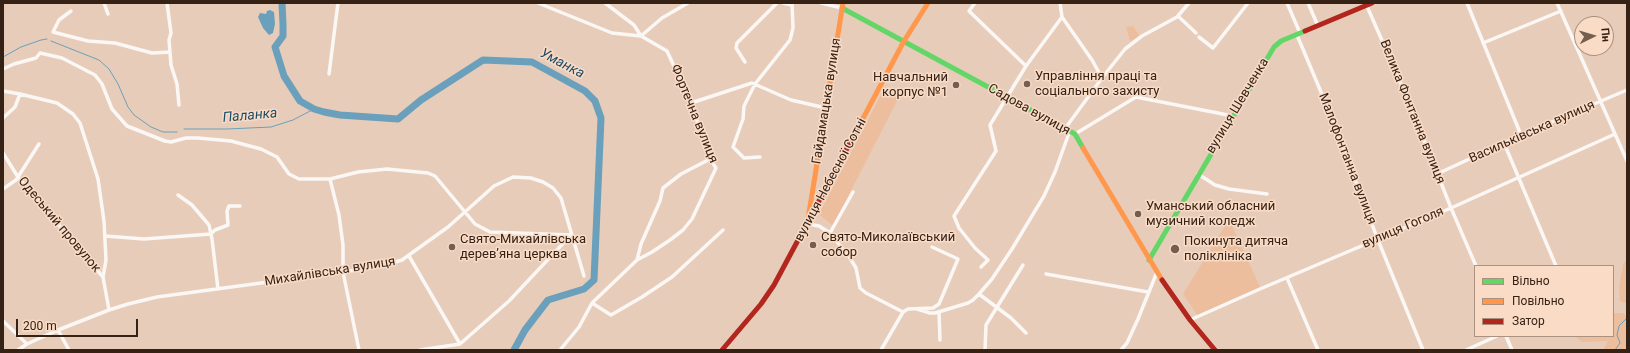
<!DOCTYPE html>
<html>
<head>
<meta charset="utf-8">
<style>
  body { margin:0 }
  #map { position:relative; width:1630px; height:353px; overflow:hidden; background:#e7ccba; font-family:Roboto,sans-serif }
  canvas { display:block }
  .frame { position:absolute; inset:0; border:4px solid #352215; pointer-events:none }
  .legend { position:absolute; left:1474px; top:265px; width:140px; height:72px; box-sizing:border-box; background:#f9dbc6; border:1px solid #ab917f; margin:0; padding:5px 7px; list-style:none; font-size:12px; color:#352215 }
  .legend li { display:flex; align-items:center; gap:8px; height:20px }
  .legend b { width:20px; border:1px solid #ab917f }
  .north { position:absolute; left:1574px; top:16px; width:40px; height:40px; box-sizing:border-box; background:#f9dbc6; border:1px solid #ab917f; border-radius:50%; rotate:85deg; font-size:11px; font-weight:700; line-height:16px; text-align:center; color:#352215 }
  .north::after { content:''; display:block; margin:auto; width:14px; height:18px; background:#735e4f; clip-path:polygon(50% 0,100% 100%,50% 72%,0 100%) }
  .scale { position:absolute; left:16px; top:319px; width:122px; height:18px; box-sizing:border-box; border:2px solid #352215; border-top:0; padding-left:5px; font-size:12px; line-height:14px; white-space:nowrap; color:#352215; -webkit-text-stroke:3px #f9dbc6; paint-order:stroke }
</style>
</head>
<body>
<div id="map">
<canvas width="1630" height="353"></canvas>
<div class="frame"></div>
<ul class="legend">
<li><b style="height:5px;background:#63d668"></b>Вільно</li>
<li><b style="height:5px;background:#ff974d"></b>Повільно</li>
<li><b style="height:5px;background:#b3261e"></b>Затор</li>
</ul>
<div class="north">Пн</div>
<div class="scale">200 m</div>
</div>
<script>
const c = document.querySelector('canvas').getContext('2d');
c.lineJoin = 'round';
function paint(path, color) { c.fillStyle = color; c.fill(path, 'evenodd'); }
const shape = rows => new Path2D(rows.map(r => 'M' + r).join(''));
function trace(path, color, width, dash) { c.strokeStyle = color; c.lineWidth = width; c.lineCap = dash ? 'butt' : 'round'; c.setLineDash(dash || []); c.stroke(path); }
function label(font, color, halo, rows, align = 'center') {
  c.font = font + ' Roboto,sans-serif'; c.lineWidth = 3; c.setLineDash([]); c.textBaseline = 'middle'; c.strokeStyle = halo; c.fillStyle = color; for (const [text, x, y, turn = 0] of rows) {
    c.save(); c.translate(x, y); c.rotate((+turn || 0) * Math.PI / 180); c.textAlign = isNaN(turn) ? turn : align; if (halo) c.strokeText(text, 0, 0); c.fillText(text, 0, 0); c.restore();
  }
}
paint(shape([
  [1133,26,1140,36,1130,41,1126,27],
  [885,87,900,95,833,226,819,214],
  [1229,219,1260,287,1198,316,1183,294],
  [1627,258,1627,302,1625,303,1620,301,1619,288,1623,265],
  [1613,313,1623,313,1627,317,1627,350,1603,350,1608,341,1582,342,1575,336,1613,336]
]), '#ecbe9e');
paint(shape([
  [270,10,274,12,275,24,273,33,269,35,263,28,258,17,260,13,266,14,267,11]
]), '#6aa0bb');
trace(shape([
  [51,41,99,60,109,69,118,84,128,107,134,115,151,127,163,132,177,132],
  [3,57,21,47,41,40,47,39],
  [184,129,227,129,271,127,293,120,314,109],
  [1615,350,1620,343,1617,335,1619,326,1627,318]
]), '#6aa0bb', 1);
trace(shape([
  [282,3,283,24,283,36,275,47,284,76,300,101,314,109,324,112,340,115,398,119,421,100,483,60,532,62,585,91,595,101,601,118,594,280,584,289,548,300,525,330,514,350]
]), '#6aa0bb', 7);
trace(shape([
  [104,3,108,14],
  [167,3,171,33,169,40,171,65,177,84,179,105],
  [538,3,612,33,641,36,667,51,691,103,710,159,716,168,692,219,683,230,670,240,652,252,637,260,592,303,579,327,560,350],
  [605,3,634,25,641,36],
  [783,3,792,5],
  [821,3,842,8],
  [975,3,969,11,1026,66],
  [1060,3,1062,17,1092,60,1102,78],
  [1287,3,1300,33],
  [1308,3,1318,26],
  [1467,3,1521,135],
  [1557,3,1627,161],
  [1366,4,1409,102,1451,208,1476,266],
  [71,11,59,20,53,32,88,41,115,43,152,53,170,52],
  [1178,16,1196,33],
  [1297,35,1326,104,1378,240,1423,350],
  [641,36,662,18,688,3],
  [1199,37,1213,48,1248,3],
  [1483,43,1561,11],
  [745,62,736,48,737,43,777,3],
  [3,69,14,64,36,58,40,53,62,58,95,75,102,84,112,109,127,126,165,141,171,142,186,138,198,138,231,141,261,149,277,157,289,174,299,179,330,179,358,172,387,169,428,173,435,176,475,224,490,232,571,235],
  [329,74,338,3],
  [3,91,20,94,57,103,73,114,80,123,98,179,104,221,106,260,103,277,109,310],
  [691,103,752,83,791,100,826,108],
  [3,118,15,107,20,94],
  [1064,130,1102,78,1125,49,1142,36,1177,17,1189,3],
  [1075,134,1136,97,1233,116],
  [1504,143,1556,266],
  [3,153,18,177,103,277],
  [760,157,744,158,733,147,743,119,744,106,755,84,790,40,793,28,792,3],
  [1198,174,1215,185,1229,189,1267,194],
  [1437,174,1521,135,1627,90],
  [330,179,339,215,343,245,343,272,359,350],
  [3,189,16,180,39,144],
  [178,195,192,205,209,225,212,239,218,289],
  [808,224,819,226,830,233,850,258,856,268,860,288,866,293,903,312,908,309,933,308,939,304,958,259,932,247],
  [830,233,853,192],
  [105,236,144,239,211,234,215,230,228,225,227,211,229,206,240,206],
  [409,256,460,344],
  [637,260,641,244,660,201,663,188,681,174,710,159],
  [981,267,988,260,975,248,959,228,954,216,996,151,990,125,1026,66,1062,17],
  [1046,274,1148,292],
  [1287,278,1318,350],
  [979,294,1011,318,1026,333],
  [592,303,611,315,642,297,672,277,723,230],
  [917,309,930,313,935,313,968,303,973,300,979,294,992,279,1012,249,1044,196,1055,172,1069,133],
  [939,312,940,340],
  [1190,320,1260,289,1451,208,1615,134],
  [3,321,27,344],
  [58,330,69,350],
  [1506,336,1512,350],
  [18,350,27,344,58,330,109,310,128,304,157,297,343,272,382,266,402,260,448,227,494,186,513,177,531,178,543,182,553,188,561,198,584,276],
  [420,350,460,344,509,301,571,235],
  [881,350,903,312],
  [985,350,986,325,1023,265],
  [1121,350,1127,343,1138,319,1157,272],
  [1466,350,1497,336]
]), '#fbf7f5', 3.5);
trace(shape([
  [842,8,1075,134,1083,148],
  [1149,260,1274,47,1281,41,1305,31]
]), '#63d668', 5);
trace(shape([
  [859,126,904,41,928,3],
  [1083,148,1162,280],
  [808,219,843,3]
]), '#ff974d', 5);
trace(shape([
  [1305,31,1372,3],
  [1162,280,1190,320,1215,350],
  [722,350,761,304,774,285,859,126]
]), '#b3261e', 5);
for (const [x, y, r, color] of [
  [1027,84,4,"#735e4f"],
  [956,85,4,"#735e4f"],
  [1138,214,4,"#735e4f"],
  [813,245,4,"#735e4f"],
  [452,247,4,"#735e4f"],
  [1175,249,5,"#735e4f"]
]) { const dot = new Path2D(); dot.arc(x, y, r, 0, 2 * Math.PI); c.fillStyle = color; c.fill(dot); trace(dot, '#f9dbc6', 1.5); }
label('13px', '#352215', '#f9dbc6', [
  ["Управління праці та",1035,77],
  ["соціального захисту",1035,92],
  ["Навчальний",948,78,"right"],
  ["корпус №1",948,93,"right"],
  ["Уманський обласний",1146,207],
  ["музичний коледж",1146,222],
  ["Свято-Миколаївський",821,238],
  ["собор",821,253],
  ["Свято-Михайлівська",460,240],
  ["деревʼяна церква",460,255],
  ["Покинута дитяча",1184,242],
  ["поліклініка",1184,257]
], 'left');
label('13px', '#352215', '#f9dbc6', [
  ["Гайдамацька вулиця",827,101,-81],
  ["вулиця Шевченка",1238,106,-59],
  ["Садова вулиця",1029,110,29],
  ["Велика Фонтанна вулиця",1412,112,68],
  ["Фортечна вулиця",694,114,68],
  ["Васильківська вулиця",1532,132,-24],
  ["Малофонтанна вулиця",1347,159,69],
  ["вулиця Небесної Сотні",831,180,-62],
  ["Одеський провулок",59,225,50],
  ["вулиця Гоголя",1403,228,-23],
  ["Михайлівська вулиця",330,272,-9]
]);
label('italic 14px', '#1d4c65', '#f9dbc6', [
  ["Уманка",562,64,28],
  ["Паланка",250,116,-5]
]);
</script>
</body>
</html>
